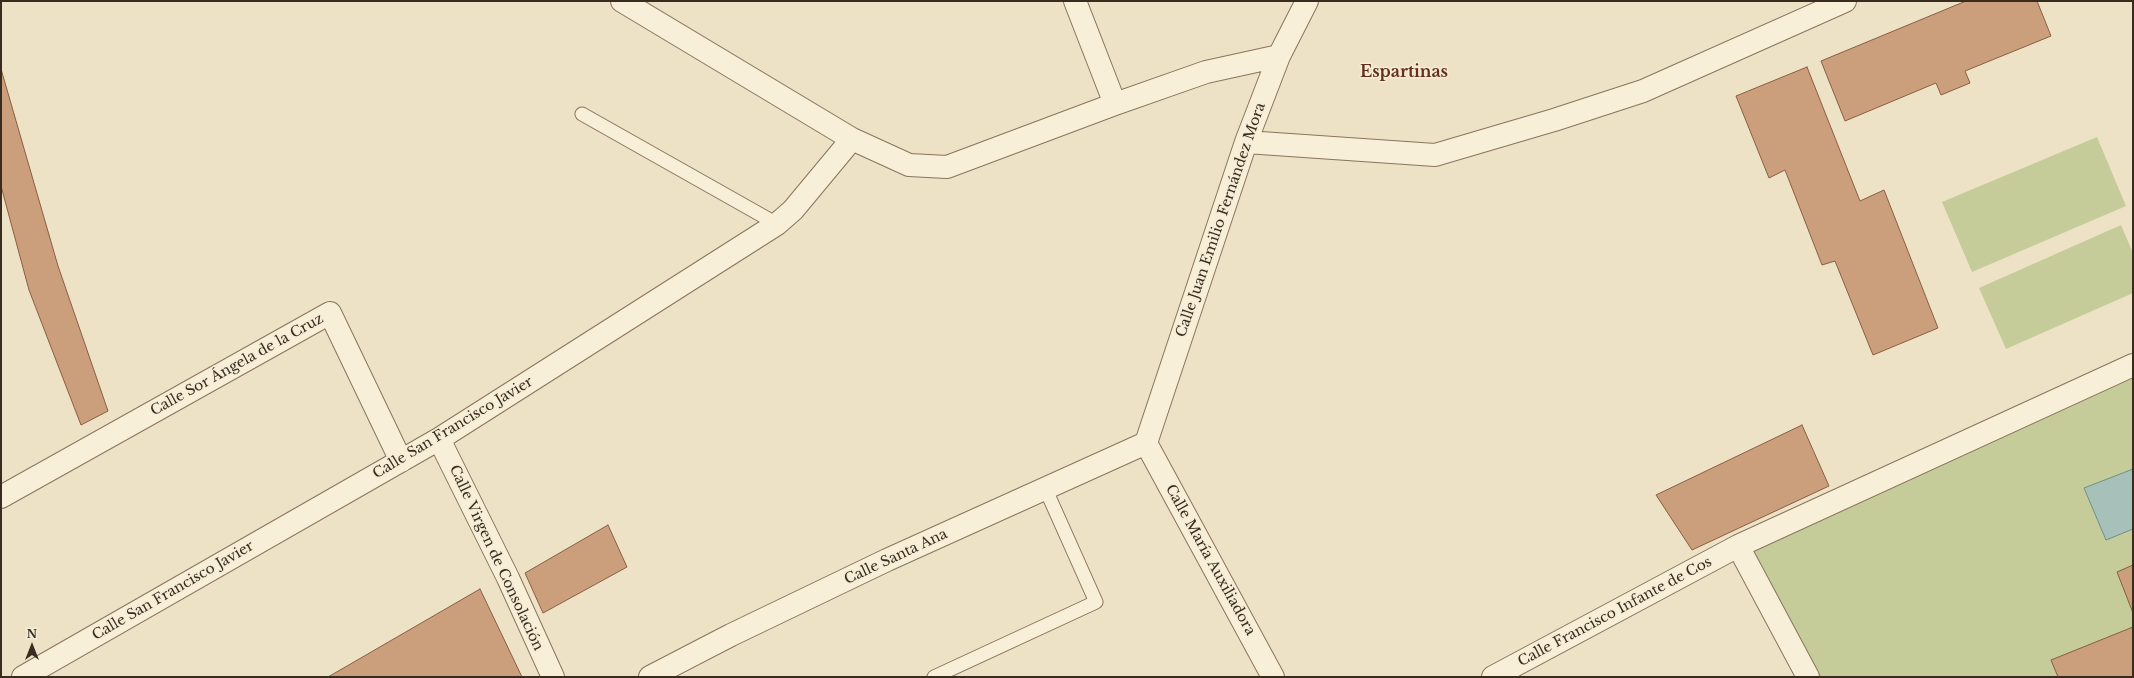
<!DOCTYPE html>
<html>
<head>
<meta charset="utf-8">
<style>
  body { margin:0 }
  #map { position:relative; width:2134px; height:678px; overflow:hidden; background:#eee2c6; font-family:"Libre Baskerville",serif }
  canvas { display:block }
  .frame { position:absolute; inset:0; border:2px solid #392c1f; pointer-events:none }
  .north { position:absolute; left:12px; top:626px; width:40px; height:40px; -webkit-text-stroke:3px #f5ecd5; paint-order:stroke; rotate:0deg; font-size:11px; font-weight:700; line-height:16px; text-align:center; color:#392c1f }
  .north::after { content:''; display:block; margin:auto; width:14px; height:18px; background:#392c1f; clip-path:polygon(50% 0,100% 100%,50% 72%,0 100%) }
</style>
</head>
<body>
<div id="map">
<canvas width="2134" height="678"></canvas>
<div class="frame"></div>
<div class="north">N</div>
</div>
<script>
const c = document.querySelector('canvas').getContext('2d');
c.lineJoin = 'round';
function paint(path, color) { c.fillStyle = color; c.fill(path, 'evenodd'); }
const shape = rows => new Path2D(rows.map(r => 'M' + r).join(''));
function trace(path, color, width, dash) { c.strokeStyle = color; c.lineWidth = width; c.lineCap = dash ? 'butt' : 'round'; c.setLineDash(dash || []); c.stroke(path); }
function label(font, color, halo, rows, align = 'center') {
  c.font = font + ' "Libre Baskerville",serif'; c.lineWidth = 3; c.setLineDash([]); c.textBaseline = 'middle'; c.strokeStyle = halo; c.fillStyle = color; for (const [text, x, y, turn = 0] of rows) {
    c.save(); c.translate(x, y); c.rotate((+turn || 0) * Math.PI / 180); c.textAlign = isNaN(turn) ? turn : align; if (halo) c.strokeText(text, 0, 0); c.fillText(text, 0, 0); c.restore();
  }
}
paint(shape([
  [2097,137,2126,206,1972,272,1942,202],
  [2121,225,2133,253,2133,293,2006,349,1979,288],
  [2133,365,2133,677,1808,677,1738,546]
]), '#c5cc99');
const water = shape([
  [2133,469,2133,529,2106,540,2084,488,2133,469]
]);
paint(water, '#a7c1ba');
trace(water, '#6e9088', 1);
const building = shape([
  [1966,1,2037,1,2051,36,1965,71,1970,83,1941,95,1936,83,1845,121,1821,61,1966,1],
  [1807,67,1860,201,1884,190,1938,328,1873,355,1835,261,1822,265,1785,170,1769,178,1736,96,1807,67],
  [1,69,58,266,108,411,81,425,29,290,1,186,1,69],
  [1802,425,1829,486,1692,550,1656,495,1802,425],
  [608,525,627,567,543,613,525,573,608,525],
  [2133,565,2133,613,2117,572,2133,565],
  [480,589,522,677,328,677,480,589],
  [2133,627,2133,677,2058,677,2051,660,2133,627]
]);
paint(building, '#cb9e7c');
trace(building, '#885e42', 1);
const lane = shape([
  [582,114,777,224],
  [934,677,1096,602,1046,490]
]);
const street = shape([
  [622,1,852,139,909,165,947,167,1115,104,1206,72,1279,56],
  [1075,1,1115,104],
  [1246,142,1435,155,1554,120,1643,91,1845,1],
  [439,439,508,578,553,677],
  [1146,443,1246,142,1279,56,1307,1],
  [1146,443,1273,677],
  [1,497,330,313,401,461],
  [1738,546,1808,677],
  [23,677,439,439,777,224,793,210,852,139],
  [650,677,731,635,887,560,1146,443],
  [1493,677,1738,546,2133,365]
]);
trace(lane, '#89745c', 15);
trace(street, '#89745c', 24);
trace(lane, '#f8efd9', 13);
trace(street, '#f8efd9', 22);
label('14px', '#392c1f', '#f5ecd5', [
  ["Calle Juan Emilio Fernández Mora",1221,220,-71],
  ["Calle Sor Ángela de la Cruz",237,365,-29],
  ["Calle San Francisco Javier",453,428,-31],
  ["Calle Santa Ana",896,557,-25],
  ["Calle Virgen de Consolación",496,558,65],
  ["Calle María Auxiliadora",1210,560,61],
  ["Calle San Francisco Javier",173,591,-30],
  ["Calle Francisco Infante de Cos",1615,612,-28]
]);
label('bold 16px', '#652f1f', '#f5ecd5', [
  ["Espartinas",1404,72]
]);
</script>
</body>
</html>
